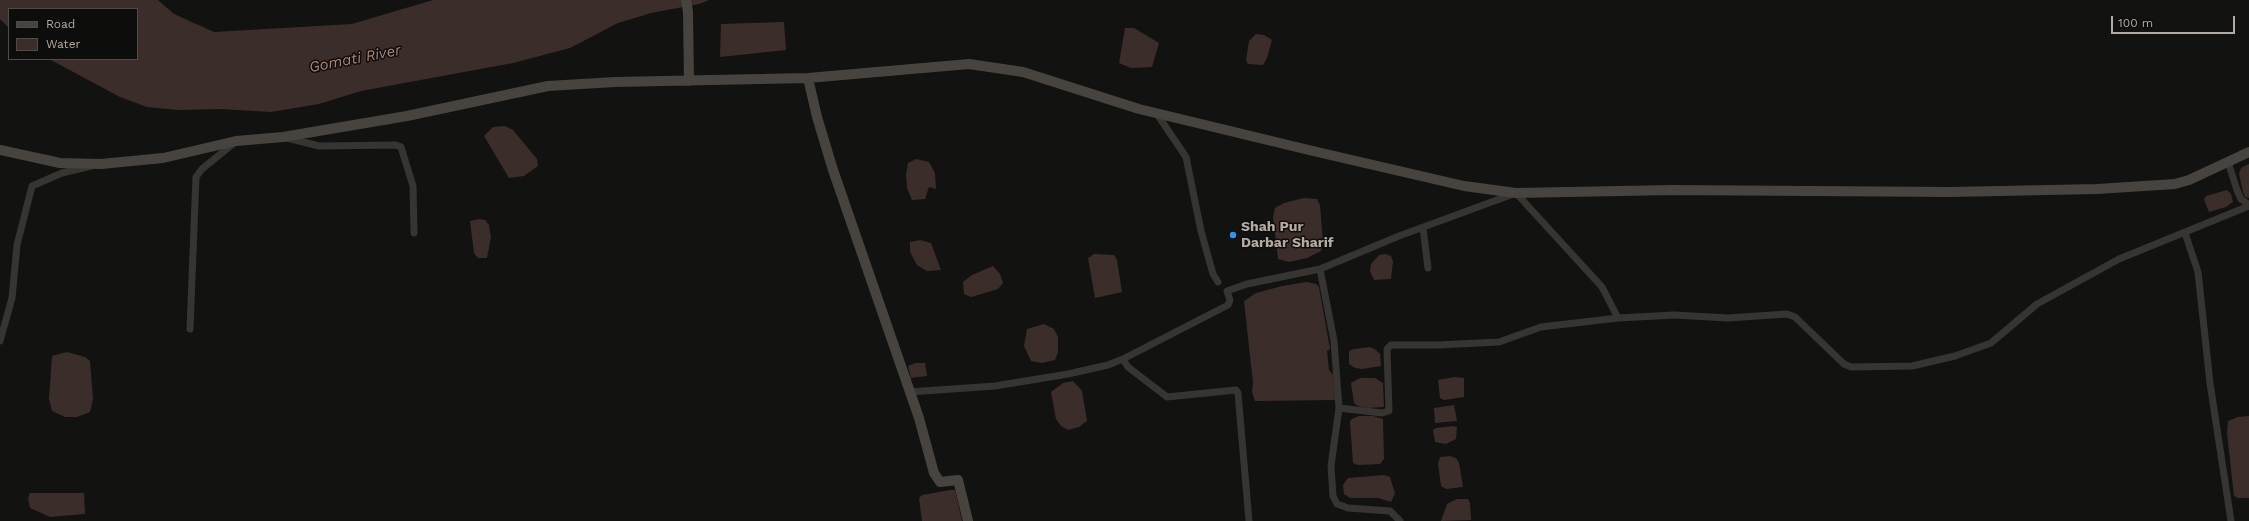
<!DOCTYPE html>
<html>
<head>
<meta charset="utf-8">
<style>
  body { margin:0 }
  #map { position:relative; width:2249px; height:521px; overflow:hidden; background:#121211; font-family:"Work Sans",sans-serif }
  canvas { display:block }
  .legend { position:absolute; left:8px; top:8px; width:130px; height:52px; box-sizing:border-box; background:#0d0d0c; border:1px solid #4f4c48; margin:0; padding:5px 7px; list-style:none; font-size:12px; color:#b3aaa1 }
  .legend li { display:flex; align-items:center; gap:8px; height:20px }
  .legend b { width:20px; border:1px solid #4f4c48 }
  .scale { position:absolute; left:2111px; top:16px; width:124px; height:18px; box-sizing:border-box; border:2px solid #b3aaa1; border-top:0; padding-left:5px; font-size:12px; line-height:14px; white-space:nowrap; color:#b3aaa1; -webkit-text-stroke:3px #0d0d0c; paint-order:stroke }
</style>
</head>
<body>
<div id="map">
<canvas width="2249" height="521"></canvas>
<ul class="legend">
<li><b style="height:5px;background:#47443f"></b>Road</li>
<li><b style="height:11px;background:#3b2e2a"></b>Water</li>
</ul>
<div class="scale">100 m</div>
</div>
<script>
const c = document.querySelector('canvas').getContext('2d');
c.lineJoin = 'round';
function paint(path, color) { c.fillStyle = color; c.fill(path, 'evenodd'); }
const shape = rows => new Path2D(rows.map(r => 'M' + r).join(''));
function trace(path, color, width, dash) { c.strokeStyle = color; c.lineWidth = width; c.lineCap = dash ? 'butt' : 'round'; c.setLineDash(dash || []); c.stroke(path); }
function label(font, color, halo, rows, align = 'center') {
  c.font = font + ' "Work Sans",sans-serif'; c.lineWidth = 3; c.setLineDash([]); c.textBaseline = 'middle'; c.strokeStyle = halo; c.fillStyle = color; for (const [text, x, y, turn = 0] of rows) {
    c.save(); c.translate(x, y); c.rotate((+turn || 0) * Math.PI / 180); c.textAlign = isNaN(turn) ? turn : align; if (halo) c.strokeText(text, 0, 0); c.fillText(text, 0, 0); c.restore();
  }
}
paint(shape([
  [0,0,158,0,174,14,214,32,352,24,433,0,709,0,699,4,651,13,618,23,570,48,513,63,361,91,319,104,271,112,220,109,178,110,147,107,120,97,49,59,137,59,137,9,9,9,9,28,0,19],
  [784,22,786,50,720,57,721,24],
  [1125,28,1134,28,1159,43,1152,67,1131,68,1119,63],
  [1256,34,1264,35,1272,40,1267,58,1263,65,1248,64,1246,60,1249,41],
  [505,126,513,130,537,159,538,166,524,176,509,178,484,136,493,127],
  [916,159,929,162,935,173,936,189,929,187,925,199,912,200,907,188,906,175,908,163],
  [2249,164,2249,198,2245,197,2243,192,2239,174,2241,168],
  [2227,190,2231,194,2233,202,2226,207,2209,212,2204,200,2206,196],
  [1304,198,1317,199,1320,205,1323,242,1321,251,1307,258,1289,262,1278,259,1273,217,1275,208,1284,203],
  [479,219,485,220,489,225,491,237,487,258,478,258,474,253,470,221],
  [920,240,931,243,941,270,927,271,917,265,910,252,910,242],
  [1094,254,1114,255,1117,260,1122,292,1095,298,1088,258],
  [1385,254,1391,256,1393,261,1391,279,1374,280,1370,271,1371,264,1379,255],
  [993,266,1000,274,1003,283,998,289,971,297,964,294,963,282,972,275],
  [1307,282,1316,284,1319,287,1330,349,1327,351,1329,370,1333,375,1335,400,1255,401,1252,392,1253,383,1244,301,1256,293,1282,286],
  [1044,324,1054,329,1058,337,1058,352,1055,360,1042,363,1031,361,1024,346,1027,329],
  [1370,347,1376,350,1380,354,1381,366,1362,369,1355,368,1349,364,1349,351,1354,349],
  [67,352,85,357,90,361,93,399,90,412,77,417,65,417,52,411,49,399,52,356],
  [916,363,925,363,927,376,911,378,908,366],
  [1454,377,1464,378,1464,397,1444,400,1440,398,1438,380],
  [1360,378,1375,378,1383,383,1384,407,1367,408,1358,406,1354,403,1351,383],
  [1073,381,1082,391,1087,421,1079,427,1068,430,1061,426,1056,419,1051,392,1063,383],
  [1454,405,1457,421,1435,423,1434,408],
  [1359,416,1373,416,1383,419,1384,459,1380,464,1358,465,1353,463,1350,422,1352,419],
  [2249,416,2249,498,2238,498,2234,496,2227,433,2228,421,2238,417],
  [1453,426,1457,427,1456,439,1446,444,1435,442,1433,430,1436,428],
  [1450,456,1456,458,1459,463,1463,487,1446,489,1441,486,1438,464,1440,457],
  [1384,475,1390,477,1393,487,1395,493,1391,502,1378,498,1350,498,1344,494,1343,485,1348,478],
  [950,490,955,490,962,521,922,521,919,498,922,495],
  [30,493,84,493,85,514,50,517,30,508,28,498],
  [1457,499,1468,499,1470,503,1471,520,1441,521,1447,504]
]), '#3b2e2a');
trace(shape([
  [1157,114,1186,157,1201,231,1213,274,1218,282],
  [287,138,319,146,396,145,401,147,413,186,414,233],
  [2228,162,2237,190,2241,199,2249,205],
  [1423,228,1428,268],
  [2185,233,2198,272,2210,383,2231,521],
  [1320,269,1399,236,1516,193,1602,287,1618,318],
  [190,329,196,177,202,169,234,143],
  [0,341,12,298,17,245,32,186,62,173,91,166],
  [1123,359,1228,305,1230,300,1227,291,1247,284,1320,269,1334,341,1339,408,1331,466,1333,496,1337,504,1348,508,1390,511,1400,521],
  [909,392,995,386,1068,374,1108,365,1123,359,1128,367,1167,397,1236,390,1238,393,1249,521],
  [1339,408,1382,413,1389,411,1387,349,1391,345,1438,345,1499,342,1541,327,1618,318,1674,315,1728,318,1787,314,1795,317,1844,364,1851,367,1912,366,1955,356,1991,343,2037,304,2119,259,2249,206]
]), '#373531', 7);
trace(shape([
  [686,0,688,12,689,81],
  [808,78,817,117,833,170,919,418,934,473,940,482,958,480,968,521],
  [0,150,60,163,101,164,163,158,236,141,283,137,407,116,548,86,615,82,808,78,969,64,1023,72,1139,109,1313,151,1464,186,1516,193,1672,190,1950,192,2097,189,2175,184,2189,180,2249,152]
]), '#47443f', 10);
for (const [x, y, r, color] of [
  [1233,235,4,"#2698f5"]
]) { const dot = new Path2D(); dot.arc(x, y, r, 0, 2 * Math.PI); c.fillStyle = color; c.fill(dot); trace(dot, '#0d0d0c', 1.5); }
label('bold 14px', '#b3aaa1', '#0d0d0c', [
  ["Shah Pur",1241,227],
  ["Darbar Sharif",1241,243]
], 'left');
label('italic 15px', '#b08577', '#0d0d0c', [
  ["Gomati River",355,59,-11]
]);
</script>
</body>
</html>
